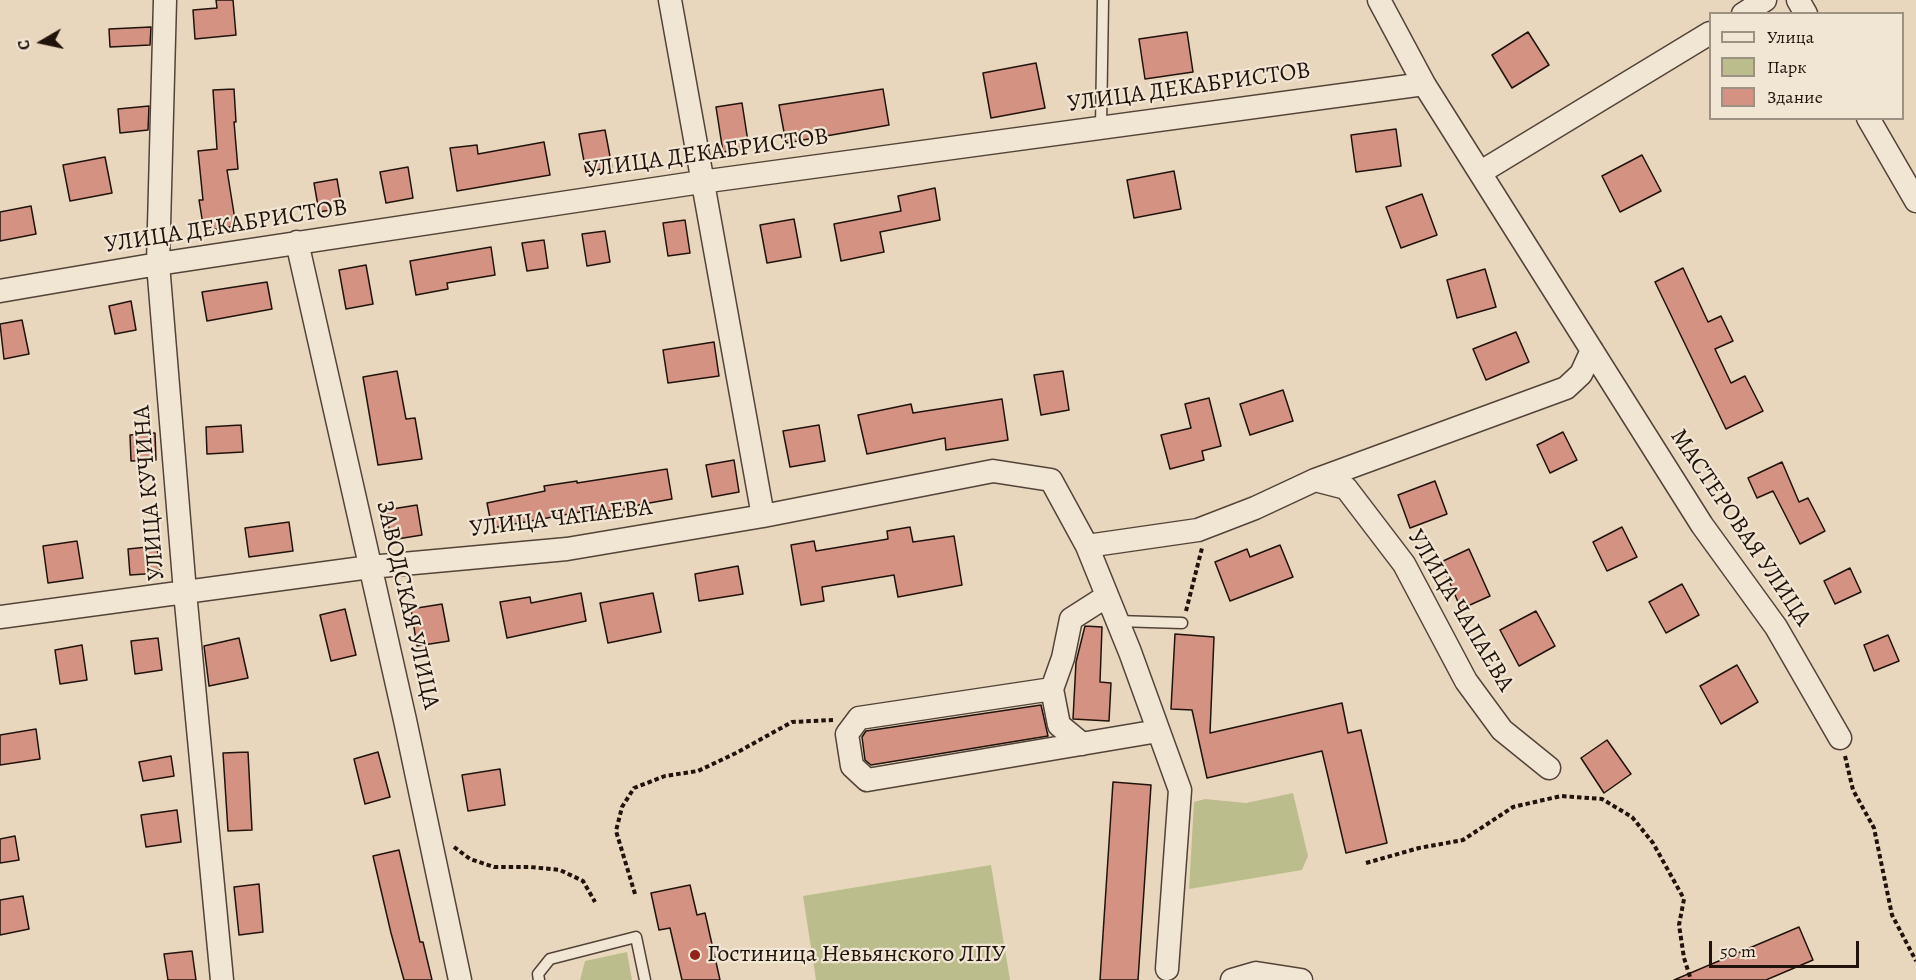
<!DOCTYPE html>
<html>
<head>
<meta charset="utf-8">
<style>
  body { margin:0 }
  #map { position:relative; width:1916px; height:980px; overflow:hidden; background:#e9d7bd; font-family:Alegreya,serif }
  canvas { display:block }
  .legend { position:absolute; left:1709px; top:12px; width:195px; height:108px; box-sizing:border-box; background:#f1e5d4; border:2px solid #9d9184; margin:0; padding:8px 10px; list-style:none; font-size:18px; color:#20130b }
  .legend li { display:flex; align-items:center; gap:12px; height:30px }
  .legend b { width:30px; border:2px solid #9d9184 }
  .north { position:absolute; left:12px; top:12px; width:60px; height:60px; -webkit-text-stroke:4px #f1e5d4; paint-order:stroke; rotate:261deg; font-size:16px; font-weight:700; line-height:24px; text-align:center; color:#20130b }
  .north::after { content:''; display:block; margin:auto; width:21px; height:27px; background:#20130b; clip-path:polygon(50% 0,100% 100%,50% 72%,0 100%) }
  .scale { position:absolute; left:1709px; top:941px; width:150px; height:27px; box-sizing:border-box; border:3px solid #20130b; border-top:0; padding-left:8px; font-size:18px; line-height:21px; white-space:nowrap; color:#20130b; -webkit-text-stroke:4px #f1e5d4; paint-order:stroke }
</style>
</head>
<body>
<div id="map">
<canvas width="1916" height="980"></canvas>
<ul class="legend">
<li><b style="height:8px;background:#f1e5d4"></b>Улица</li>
<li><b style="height:16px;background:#bcbd8d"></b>Парк</li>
<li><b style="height:16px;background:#d49382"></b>Здание</li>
</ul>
<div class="north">С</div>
<div class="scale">50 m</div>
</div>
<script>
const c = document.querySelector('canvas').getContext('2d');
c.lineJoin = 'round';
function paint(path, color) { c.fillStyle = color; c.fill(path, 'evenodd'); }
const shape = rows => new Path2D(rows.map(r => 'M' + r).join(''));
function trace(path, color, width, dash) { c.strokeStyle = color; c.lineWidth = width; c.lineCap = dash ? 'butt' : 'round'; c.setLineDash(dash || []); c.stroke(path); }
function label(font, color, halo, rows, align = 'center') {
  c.font = font + ' Alegreya,serif'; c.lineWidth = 4.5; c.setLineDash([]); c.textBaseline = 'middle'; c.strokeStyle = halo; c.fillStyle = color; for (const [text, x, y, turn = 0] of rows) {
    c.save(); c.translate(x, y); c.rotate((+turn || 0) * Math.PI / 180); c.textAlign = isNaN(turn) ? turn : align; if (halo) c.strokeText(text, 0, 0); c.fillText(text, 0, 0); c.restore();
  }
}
paint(shape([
  [1293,793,1308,856,1302,870,1189,889,1194,802,1205,799,1246,803],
  [991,865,1010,980,816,980,803,896],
  [627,952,632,980,580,980,585,961]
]), '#bcbd8d');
const building = shape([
  [216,0,233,0,236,35,195,39,193,10,217,8,216,0],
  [151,27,150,45,110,47,109,29,151,27],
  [1187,32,1193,72,1145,79,1139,39,1187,32],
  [1528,32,1549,65,1512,88,1492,55,1528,32],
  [1036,63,1045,108,991,118,983,73,1036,63],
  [234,89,236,122,234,122,238,169,227,170,236,226,204,231,199,200,203,200,198,151,217,149,213,90,234,89],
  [883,89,889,125,786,143,779,105,883,89],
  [742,103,749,148,723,152,716,107,742,103],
  [149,106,148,130,120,133,118,109,149,106],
  [1396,129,1401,166,1356,172,1351,135,1396,129],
  [605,130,612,167,586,172,579,134,605,130],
  [544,142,550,175,457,191,450,148,477,145,478,154,544,142],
  [1642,155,1661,191,1620,212,1602,176,1642,155],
  [105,157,112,193,70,201,63,165,105,157],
  [408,167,413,198,386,203,380,172,408,167],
  [1174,171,1181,209,1134,218,1127,180,1174,171],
  [337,179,342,208,319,212,314,183,337,179],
  [935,188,940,220,880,232,884,252,841,261,834,224,901,211,898,196,935,188],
  [1422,194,1437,235,1401,248,1386,207,1422,194],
  [31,206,36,234,0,241,0,212,31,206],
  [794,219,801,257,767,263,760,225,794,219],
  [685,220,690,253,668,256,663,223,685,220],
  [605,231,610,262,587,266,582,234,605,231],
  [544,240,548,268,527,271,522,243,544,240],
  [491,247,495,275,447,283,448,289,416,295,410,261,491,247],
  [366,265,373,304,346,309,339,270,366,265],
  [1683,268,1708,322,1721,316,1733,341,1715,349,1731,383,1745,376,1763,411,1726,429,1655,282,1683,268],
  [1485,269,1496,307,1457,318,1447,280,1485,269],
  [267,282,272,309,207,321,202,292,267,282],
  [131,301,136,330,115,334,109,306,131,301],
  [22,320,29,354,4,359,0,324,22,320],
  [1516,332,1529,362,1486,380,1473,349,1516,332],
  [714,342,719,376,668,383,663,350,714,342],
  [397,371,406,419,415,418,422,459,378,465,363,377,397,371],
  [1063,371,1069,410,1041,415,1034,375,1063,371],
  [1283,390,1293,421,1250,435,1240,404,1283,390],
  [1209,398,1221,446,1202,451,1204,460,1170,469,1161,435,1191,428,1185,404,1209,398],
  [1002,399,1008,440,946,450,945,438,867,454,858,415,911,404,913,413,1002,399],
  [241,425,243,452,207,454,206,427,241,425],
  [819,425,825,461,790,467,783,431,819,425],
  [1563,432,1577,460,1550,473,1537,445,1563,432],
  [155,433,156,460,131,461,130,435,155,433],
  [734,460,739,492,712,497,706,465,734,460],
  [1782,462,1799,502,1808,498,1825,531,1800,544,1773,491,1757,498,1748,478,1782,462],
  [667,469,672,499,627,507,627,509,592,513,591,510,492,528,487,503,545,491,544,486,577,481,577,483,667,469],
  [1435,481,1447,514,1410,528,1398,495,1435,481],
  [417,505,422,535,391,540,386,510,417,505],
  [289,522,293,551,249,557,245,528,289,522],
  [910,527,913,542,954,536,962,585,898,597,894,575,822,587,824,601,801,605,791,545,814,541,816,551,888,539,887,531,910,527],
  [1622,527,1637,557,1607,571,1593,542,1622,527],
  [77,541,83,578,48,583,43,546,77,541],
  [1280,545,1293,577,1230,601,1215,562,1247,549,1250,557,1280,545],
  [157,546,160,573,130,575,128,549,157,546],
  [1469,549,1490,596,1461,609,1441,562,1469,549],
  [738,566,743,594,699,601,695,574,738,566],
  [1850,568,1861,592,1835,604,1824,581,1850,568],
  [1682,584,1699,615,1666,633,1649,602,1682,584],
  [581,593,586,621,507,638,500,602,530,597,531,603,581,593],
  [653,593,661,632,608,643,600,603,653,593],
  [442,604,449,641,417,646,411,609,442,604],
  [345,609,356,655,331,661,320,615,345,609],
  [1536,611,1555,646,1519,666,1500,630,1536,611],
  [1085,626,1102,627,1100,682,1111,683,1109,721,1073,719,1076,662,1085,626],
  [1175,634,1214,637,1210,733,1342,703,1348,733,1361,730,1387,843,1346,853,1322,751,1207,778,1192,710,1171,709,1175,634],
  [1888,635,1899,661,1874,671,1864,645,1888,635],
  [158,638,162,670,135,674,131,641,158,638],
  [239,638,248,678,209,686,204,646,239,638],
  [82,645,87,680,60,684,55,650,82,645],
  [1737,665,1758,702,1721,724,1700,686,1737,665],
  [1041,705,1048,736,871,765,865,760,862,737,866,731,1041,705],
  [36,729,40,759,0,765,0,735,36,729],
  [1607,740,1631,774,1604,793,1581,758,1607,740],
  [248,752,252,830,228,831,223,753,248,752],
  [378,752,390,797,365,804,354,759,378,752],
  [171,756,174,776,143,781,139,762,171,756],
  [500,769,505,805,468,811,462,775,500,769],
  [1113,782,1151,785,1138,980,1100,980,1113,782],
  [177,810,181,842,146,847,141,815,177,810],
  [15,836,19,860,0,863,0,839,15,836],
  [399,850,420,942,423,942,432,980,404,980,391,933,373,856,399,850],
  [259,884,263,932,239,935,234,887,259,884],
  [690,885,697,915,705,913,720,980,682,980,670,928,659,930,651,893,690,885],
  [23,896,29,929,0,935,0,900,23,896],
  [1799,927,1813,960,1766,980,1674,980,1799,927],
  [192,951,196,980,168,980,164,954,192,951]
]);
paint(building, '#d49382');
trace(building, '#20130b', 1.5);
const service = shape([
  [1101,127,1103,0],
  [1117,621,1182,623],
  [539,980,538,974,550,959,636,937,645,980]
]);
const minor = shape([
  [165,0,158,264,185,592,222,980],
  [670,0,763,516],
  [1379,0,1424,84,1702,525,1776,627,1840,738],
  [1798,0,1806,14],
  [1743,14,1765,0],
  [1868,118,1916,201],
  [1481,172,1710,33],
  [297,242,405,720,460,980],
  [0,291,158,264,701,182,1424,84],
  [1315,480,1566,388,1581,374,1592,350],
  [1087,546,1198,530,1255,508,1315,480,1346,488,1404,564,1466,681,1502,730,1549,768],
  [0,617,370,567,567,549,763,516,993,471,1051,480,1087,546,1130,652,1180,790,1167,969],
  [1052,689,859,718,847,734,852,766,867,780,1158,731],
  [1082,744,1059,725,1052,689,1063,658,1071,619,1107,596],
  [1232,980,1256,973,1301,980]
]);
trace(service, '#524438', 13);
trace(minor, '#524438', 25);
trace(shape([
  [1186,611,1202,548],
  [1845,756,1853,790,1874,828,1892,915,1916,961],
  [454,847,470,859,494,867,530,867,560,870,583,881,595,902],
  [1366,863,1419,848,1463,840,1513,807,1561,796,1602,799,1632,817,1653,843,1684,899,1679,925,1684,958,1691,980],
  [635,894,616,831,622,807,634,788,665,776,698,771,736,753,792,722,833,720]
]), '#20130b', 4, [4.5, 3]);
trace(service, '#f1e5d4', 10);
trace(minor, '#f1e5d4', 22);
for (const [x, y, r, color] of [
  [695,955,6,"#8f2418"]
]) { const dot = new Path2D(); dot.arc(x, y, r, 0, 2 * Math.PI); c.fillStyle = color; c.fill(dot); trace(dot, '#f1e5d4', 2); }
label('24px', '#20130b', '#f1e5d4', [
  ["УЛИЦА ДЕКАБРИСТОВ",1189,88,-8],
  ["УЛИЦА ДЕКАБРИСТОВ",707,154,-8],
  ["УЛИЦА ДЕКАБРИСТОВ",226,227,-9],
  ["УЛИЦА КУЧИНА",150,493,-95],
  ["УЛИЦА ЧАПАЕВА",561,519,-7],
  ["МАСТЕРОВАЯ УЛИЦА",1740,528,56],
  ["ЗАВОДСКАЯ УЛИЦА",407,605,77],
  ["УЛИЦА ЧАПАЕВА",1460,611,59]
]);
label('24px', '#20130b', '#f1e5d4', [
  ["Гостиница Невьянского ЛПУ",707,955]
], 'left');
</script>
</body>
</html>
